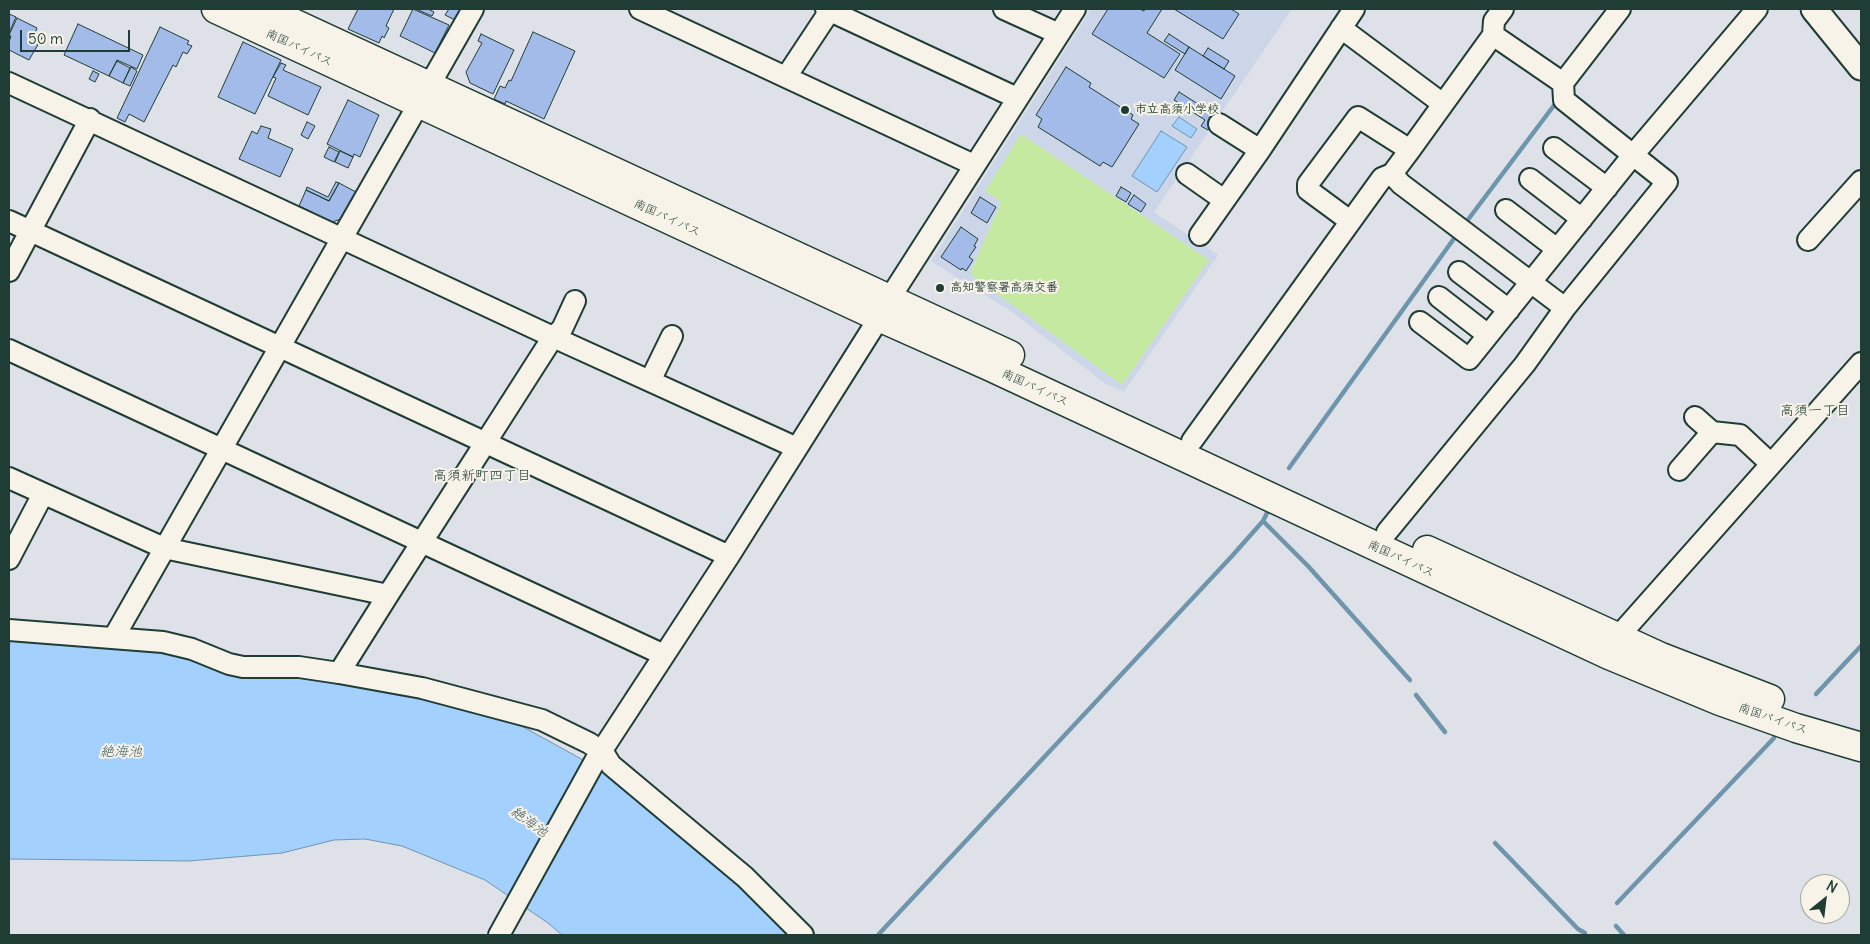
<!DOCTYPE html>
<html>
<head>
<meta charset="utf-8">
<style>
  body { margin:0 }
  #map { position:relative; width:1870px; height:944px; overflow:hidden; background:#dee2e8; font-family:Delius,sans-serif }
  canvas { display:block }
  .frame { position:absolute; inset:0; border:10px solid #1f3d34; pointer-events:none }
  .north { position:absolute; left:1800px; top:874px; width:50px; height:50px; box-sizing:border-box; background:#f7f3e8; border:1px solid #a1aaa0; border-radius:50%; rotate:29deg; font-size:14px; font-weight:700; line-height:20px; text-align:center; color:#1f3d34 }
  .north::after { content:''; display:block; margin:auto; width:18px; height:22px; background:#1f3d34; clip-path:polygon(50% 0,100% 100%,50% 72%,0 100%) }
  .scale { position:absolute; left:20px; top:30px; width:110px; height:22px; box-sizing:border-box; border:2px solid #1f3d34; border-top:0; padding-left:6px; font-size:15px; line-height:18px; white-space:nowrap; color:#1f3d34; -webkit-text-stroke:4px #f7f3e8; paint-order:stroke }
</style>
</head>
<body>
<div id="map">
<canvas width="1870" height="944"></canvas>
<div class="frame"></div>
<div class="north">N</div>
<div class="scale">50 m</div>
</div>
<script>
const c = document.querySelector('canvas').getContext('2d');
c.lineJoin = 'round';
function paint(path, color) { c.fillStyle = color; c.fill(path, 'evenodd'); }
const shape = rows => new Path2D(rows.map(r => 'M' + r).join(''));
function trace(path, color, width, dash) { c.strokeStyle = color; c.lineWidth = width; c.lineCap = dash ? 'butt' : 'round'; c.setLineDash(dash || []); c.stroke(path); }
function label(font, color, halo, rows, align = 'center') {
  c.font = font + ' Delius,"Klee One",sans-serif'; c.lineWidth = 4; c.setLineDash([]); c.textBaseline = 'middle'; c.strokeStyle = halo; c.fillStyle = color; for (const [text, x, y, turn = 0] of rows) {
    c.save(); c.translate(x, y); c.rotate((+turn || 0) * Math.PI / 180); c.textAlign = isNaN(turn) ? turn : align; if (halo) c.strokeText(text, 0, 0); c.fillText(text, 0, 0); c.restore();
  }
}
paint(shape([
  [1091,9,1292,9,1154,212,1218,255,1124,392,1106,384,1009,310,931,261]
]), '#ccd6e8');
paint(shape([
  [1021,134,1209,260,1122,385,970,274,1001,202,985,191]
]), '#c6e9a2');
const water = shape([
  [1179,117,1197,129,1191,138,1172,126,1179,117],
  [1161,131,1187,147,1157,192,1132,176,1161,131],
  [9,637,141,646,175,654,241,677,295,678,373,686,507,718,605,772,752,898,788,935,562,935,548,923,485,880,402,846,365,839,334,840,282,853,189,861,9,859,9,637]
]);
paint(water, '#a4d0fe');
trace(water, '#6f95ad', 1);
trace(shape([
  [1464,225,1555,104],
  [1289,468,1458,233],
  [1263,521,1308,566,1410,680],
  [1816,694,1861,646],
  [1416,695,1445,732],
  [1495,843,1578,929,1585,933],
  [1617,903,1774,738],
  [1616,926,1624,935],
  [878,935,1232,556,1263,521,1267,513]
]), '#6f95ad', 4.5);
const building = shape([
  [358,9,394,9,386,26,389,28,384,38,382,36,379,43,348,29,358,9],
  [413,9,449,25,435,53,400,36,413,9],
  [420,9,428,9,434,12,432,16,418,10,420,9],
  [449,9,461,9,455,20,445,15,449,9],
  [1108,9,1140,9,1144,11,1145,9,1162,9,1147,33,1180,54,1164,78,1092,34,1108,9],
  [1174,9,1231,9,1239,14,1223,39,1174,9],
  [9,14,16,17,10,31,9,30,9,14],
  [17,18,37,28,35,33,43,36,29,60,9,50,9,42,11,36,9,35,17,18],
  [78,24,143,55,137,69,117,60,109,76,64,55,78,24],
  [160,27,189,41,187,44,192,46,187,54,183,52,176,67,173,65,144,122,129,114,125,122,117,118,160,27],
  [533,32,575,51,544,119,506,101,505,104,494,99,500,86,505,88,509,80,511,81,533,32],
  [481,34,514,50,493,94,470,83,466,72,482,43,478,41,481,34],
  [1169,34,1189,47,1185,54,1164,41,1169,34],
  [243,42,281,60,255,114,218,97,243,42],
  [1189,47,1235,76,1221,99,1175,70,1189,47],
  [1208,48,1229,61,1224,69,1203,56,1208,48],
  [117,61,130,68,123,83,109,76,117,61],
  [281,63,286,65,283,70,321,87,308,115,268,96,276,78,273,77,281,63],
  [131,67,137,71,130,86,123,83,131,67],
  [1066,67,1091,83,1089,87,1133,115,1131,119,1139,124,1112,167,1103,162,1100,166,1038,127,1042,119,1036,115,1066,67],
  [93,71,99,74,95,82,89,79,93,71],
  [1179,92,1217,116,1208,130,1201,126,1205,120,1174,100,1179,92],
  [348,100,379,115,360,157,354,154,353,157,327,144,348,100],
  [307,122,315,126,308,139,301,135,307,122],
  [261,126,271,129,268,138,293,149,280,177,239,159,252,131,257,134,261,126],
  [329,147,339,152,334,162,324,157,329,147],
  [340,151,353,157,348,168,335,162,340,151],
  [336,182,339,183,329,201,306,190,307,187,328,197,336,182],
  [339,183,356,192,341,219,332,222,299,206,306,190,329,201,339,183],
  [1121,187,1131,193,1126,202,1116,196,1121,187],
  [1134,195,1146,204,1141,212,1128,204,1134,195],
  [980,197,996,207,987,223,971,213,980,197],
  [961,227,978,239,974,246,976,247,969,257,973,260,966,271,962,268,961,270,941,257,961,227]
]);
paint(building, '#a3bbe9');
trace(building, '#1f3d34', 1);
const minor = shape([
  [640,9,974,165],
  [826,9,1017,98],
  [1004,9,1059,34],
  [1341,28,1443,104],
  [786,77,831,9],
  [9,83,553,337,797,448],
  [1563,83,1620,9],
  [1219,124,1260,150],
  [1554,148,1607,188],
  [1187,174,1224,200],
  [1392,174,1401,184,1565,308],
  [1530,179,1582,219],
  [1506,210,1557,249],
  [9,221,729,556],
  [1350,221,1308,190,1308,184,1358,117,1410,150],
  [1200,235,1260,150,1354,9],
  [1808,240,1861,181],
  [9,271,90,119],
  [1459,272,1509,310],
  [1439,297,1488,335],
  [1420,322,1469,359,1633,155,1757,9],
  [9,350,664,655],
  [650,381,672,336],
  [1695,417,1712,432],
  [1192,441,1382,178,1392,174,1410,150,1493,35,1494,21,1503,9],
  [1679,470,1712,432,1740,435,1771,464],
  [9,478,164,548,388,595],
  [1387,532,1525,364,1565,308,1667,182,1564,100,1563,83,1493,35],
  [9,559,43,494],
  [9,630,163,642,192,649,229,664,243,667,299,667,339,673,422,688,542,720,589,743,603,752,611,765,745,877,803,935],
  [114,637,473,9],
  [1617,638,1861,363],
  [339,673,388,595,553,337,562,329,575,301],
  [499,935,595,761,729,556,891,299,895,290,1075,9]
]);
const major = shape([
  [1814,9,1861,67]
]);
const highway = shape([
  [216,9,879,317,989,366,1609,655,1720,701,1796,728,1861,747],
  [263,9,1010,355],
  [1427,550,1661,657,1770,699]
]);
trace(minor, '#1f3d34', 24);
trace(major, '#1f3d34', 29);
trace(highway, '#1f3d34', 31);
trace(minor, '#f7f3e8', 20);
trace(major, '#f7f3e8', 25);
trace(highway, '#f7f3e8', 28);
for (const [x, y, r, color] of [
  [1125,110,5,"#1f3d34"],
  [940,288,5,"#1f3d34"]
]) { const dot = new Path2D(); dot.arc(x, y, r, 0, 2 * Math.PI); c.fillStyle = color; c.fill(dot); trace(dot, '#f7f3e8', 2); }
label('12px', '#1f3d34', '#f7f3e8', [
  ["南国バイパス",299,48,25],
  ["南国バイパス",667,218,25],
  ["南国バイパス",1035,388,25],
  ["南国バイパス",1401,559,25],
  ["南国バイパス",1773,719,19]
]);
label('bold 12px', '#1f3d34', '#f7f3e8', [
  ["市立高須小学校",1135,110],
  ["高知警察署高須交番",950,288]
], 'left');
label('14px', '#1f3d34', '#f7f3e8', [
  ["高須一丁目",1815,411],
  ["高須新町四丁目",482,476]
]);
label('italic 14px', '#3a5a5c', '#f7f3e8', [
  ["絶海池",121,752],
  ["絶海池",529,822,36]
]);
</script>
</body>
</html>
